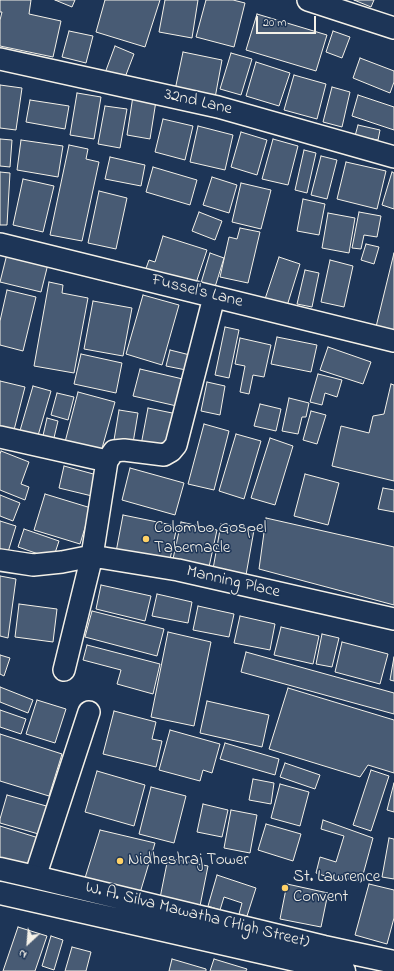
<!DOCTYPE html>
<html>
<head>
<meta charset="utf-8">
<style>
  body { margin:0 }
  #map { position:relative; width:394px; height:971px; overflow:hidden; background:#1d3557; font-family:"Indie Flower",sans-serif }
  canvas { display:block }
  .north { position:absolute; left:8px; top:923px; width:40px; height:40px; -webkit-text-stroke:3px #1d3557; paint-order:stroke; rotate:206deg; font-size:11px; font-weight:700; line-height:16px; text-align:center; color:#f4f1e8 }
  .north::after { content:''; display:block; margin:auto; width:14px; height:18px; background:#f4f1e8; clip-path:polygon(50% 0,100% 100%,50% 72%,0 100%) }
  .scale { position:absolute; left:256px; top:16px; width:60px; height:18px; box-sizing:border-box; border:2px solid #f4f1e8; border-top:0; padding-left:5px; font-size:12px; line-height:14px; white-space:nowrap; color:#f4f1e8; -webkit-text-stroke:3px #1d3557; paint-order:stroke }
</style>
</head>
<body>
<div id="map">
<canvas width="394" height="971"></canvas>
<div class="north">N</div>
<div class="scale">20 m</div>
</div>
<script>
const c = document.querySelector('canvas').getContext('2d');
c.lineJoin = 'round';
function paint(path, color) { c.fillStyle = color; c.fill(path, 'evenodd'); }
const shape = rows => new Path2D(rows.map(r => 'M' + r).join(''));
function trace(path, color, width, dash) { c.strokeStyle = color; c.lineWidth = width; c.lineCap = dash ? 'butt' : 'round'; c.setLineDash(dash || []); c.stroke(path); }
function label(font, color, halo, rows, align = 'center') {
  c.font = font + ' "Indie Flower",sans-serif'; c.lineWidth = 3; c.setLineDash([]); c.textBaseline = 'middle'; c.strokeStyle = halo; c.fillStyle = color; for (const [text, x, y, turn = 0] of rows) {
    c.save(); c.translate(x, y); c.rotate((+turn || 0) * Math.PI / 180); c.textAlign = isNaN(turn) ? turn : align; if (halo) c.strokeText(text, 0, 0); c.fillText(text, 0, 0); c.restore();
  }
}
const building = shape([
  [0,0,31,0,29,14,61,21,53,57,0,46,0,20,2,12,0,12,0,0],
  [55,0,75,0,72,7,55,0],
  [105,0,160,0,145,47,96,32,105,0],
  [165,0,198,0,192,38,159,32,165,0],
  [206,0,233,0,245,3,234,47,196,37,206,0],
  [354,0,374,0,371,7,354,0],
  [257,14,327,35,316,71,246,50,257,14],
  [69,31,93,36,86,63,62,57,69,31],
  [333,31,350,37,342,58,326,52,333,31],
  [115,46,134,54,124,80,105,73,115,46],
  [183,52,222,60,215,98,175,90,183,52],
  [231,53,252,59,241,95,220,89,231,53],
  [360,58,394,71,394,82,390,93,353,78,360,58],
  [256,62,290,73,279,106,246,96,256,62],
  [294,75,326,84,317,119,284,110,294,75],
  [0,85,22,88,16,130,0,128,0,85],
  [332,87,350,92,342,127,323,122,332,87],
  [77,93,101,97,94,139,70,135,77,93],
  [358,95,394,107,394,130,352,116,358,95],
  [133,96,156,101,150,139,127,135,133,96],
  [30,100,69,106,65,129,26,122,30,100],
  [105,106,127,109,120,148,98,144,105,106],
  [163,119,193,126,185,160,155,152,163,119],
  [358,125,380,130,378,140,355,136,358,125],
  [198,126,233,135,225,170,190,162,198,126],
  [241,132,267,140,257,175,231,167,241,132],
  [0,139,12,140,10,167,0,166,0,139],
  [273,139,298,146,288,185,262,179,273,139],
  [21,140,63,146,58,177,17,170,21,140],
  [69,145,88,149,86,159,99,162,82,241,50,235,69,145],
  [304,150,316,153,307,193,295,190,304,150],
  [321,156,337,160,327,199,311,195,321,156],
  [110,157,145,165,141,186,105,179,110,157],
  [346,162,386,171,377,209,337,199,346,162],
  [153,167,197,180,190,205,146,192,153,167],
  [0,172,10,173,7,225,0,225,0,172],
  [392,172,394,173,394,209,382,205,392,172],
  [212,177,237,185,229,213,203,205,212,177],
  [23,179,54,186,43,232,13,225,23,179],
  [241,183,271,190,261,229,232,222,241,183],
  [99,191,127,198,116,249,88,243,99,191],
  [303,199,325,204,319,235,297,231,303,199],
  [199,212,222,221,215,240,192,231,199,212],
  [359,212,381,216,377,237,364,235,361,249,352,248,359,212],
  [328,213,355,218,349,253,322,248,328,213],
  [240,228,260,232,248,283,220,277,229,237,237,239,240,228],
  [163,236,207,250,194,289,144,274,149,260,155,262,163,236],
  [366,244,379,247,374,264,361,260,366,244],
  [210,253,224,258,215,287,201,283,210,253],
  [394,253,394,335,375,331,394,253],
  [7,254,48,264,41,292,0,282,7,254],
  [279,257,300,264,287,306,265,299,279,257],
  [330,260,353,266,344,307,321,302,330,260],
  [305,270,319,273,312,307,297,304,305,270],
  [49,282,63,285,62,293,88,298,74,373,34,366,49,282],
  [7,290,36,297,23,351,0,345,0,321,7,290],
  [143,295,179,305,162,365,126,354,143,295],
  [93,301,132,308,123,356,84,349,93,301],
  [225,327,239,330,229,378,215,375,225,327],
  [277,337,317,345,311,372,271,364,277,337],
  [240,338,271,345,264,377,253,375,249,394,240,392,245,366,235,364,240,338],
  [328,347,371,362,363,384,320,370,328,347],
  [170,350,194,356,191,371,166,366,170,350],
  [81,354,122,363,116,393,74,384,81,354],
  [140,369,187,380,181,407,133,396,140,369],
  [318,374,342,380,337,397,325,393,322,405,310,402,318,374],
  [0,381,25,387,13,434,0,431,0,381],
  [207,382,225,386,220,415,201,411,207,382],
  [391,384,394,385,394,481,332,466,341,426,369,433,373,416,384,414,391,384],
  [33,386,51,391,37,439,19,434,33,386],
  [78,392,115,402,101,452,65,442,78,392],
  [57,393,74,397,68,420,51,415,57,393],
  [289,398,309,403,306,417,302,417,298,434,282,431,289,398],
  [260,404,281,409,276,431,254,426,260,404],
  [148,408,177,414,170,451,141,445,148,408],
  [119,410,138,413,133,443,114,440,119,410],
  [311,411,326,415,317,444,303,440,311,411],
  [47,418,58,421,53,442,42,440,47,418],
  [204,424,229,431,214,490,188,484,204,424],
  [236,434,261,441,244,499,219,491,236,434],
  [270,438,293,446,275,505,251,498,270,438],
  [1,451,29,462,21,484,29,487,25,500,0,490,0,454,1,451],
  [64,466,97,475,92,496,59,488,64,466],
  [130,468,184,483,175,515,122,500,130,468],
  [305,474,339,483,328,525,294,516,305,474],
  [383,488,394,490,394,512,378,509,383,488],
  [45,494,91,508,80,544,34,530,45,494],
  [0,495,20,503,13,521,0,516,0,495],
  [123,515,177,526,169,564,116,552,123,515],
  [266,518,394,547,394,605,259,569,266,518],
  [0,521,16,526,8,552,0,550,0,521],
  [181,522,217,530,209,567,173,559,181,522],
  [221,524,254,530,246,575,213,569,221,524],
  [24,529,59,541,53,559,18,547,24,529],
  [0,576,16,579,8,638,0,636,0,576],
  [101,585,151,596,145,621,96,609,101,585],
  [157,594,192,602,188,623,152,616,157,594],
  [19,604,57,609,53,642,15,637,19,604],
  [198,606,234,614,229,637,193,630,198,606],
  [92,611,164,629,157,656,85,637,92,611],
  [240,616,275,624,270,650,234,643,240,616],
  [281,627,319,636,313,664,274,655,281,627],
  [168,632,211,642,194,726,151,717,168,632],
  [322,634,339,638,332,667,316,664,322,634],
  [342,642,388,654,380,684,335,672,342,642],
  [87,645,160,664,153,694,117,684,121,670,83,660,87,645],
  [246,652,394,693,394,714,241,672,246,652],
  [0,655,10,658,4,676,0,674,0,655],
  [394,657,394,681,390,680,394,657],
  [0,687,33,700,28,713,0,702,0,687],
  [288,688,394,720,394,773,368,765,360,777,269,749,288,688],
  [37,700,66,709,55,743,26,734,37,700],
  [207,701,269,715,262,747,200,733,207,701],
  [0,710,26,719,21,734,0,727,0,710],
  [114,711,156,722,152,739,162,741,156,767,103,754,114,711],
  [170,730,220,744,212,773,203,770,200,781,159,770,170,730],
  [0,734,62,754,49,796,0,781,0,734],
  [225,743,279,759,275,775,220,759,225,743],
  [285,763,320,775,315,789,280,777,285,763],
  [371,770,389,776,371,831,353,825,371,770],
  [97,771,145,785,134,826,85,812,97,771],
  [253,779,274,783,271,804,249,800,253,779],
  [394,783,394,812,387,810,394,783],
  [280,784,309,792,300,826,271,818,280,784],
  [151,787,186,796,174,843,139,834,151,787],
  [7,795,50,807,42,835,0,823,0,819,7,795],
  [203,804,228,810,222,837,197,832,203,804],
  [231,810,257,815,250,853,224,848,231,810],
  [323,820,373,838,361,882,341,877,340,881,316,873,320,857,336,862,344,836,321,829,323,820],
  [266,824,301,834,293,861,258,850,266,824],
  [0,826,42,839,32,871,0,861,0,826],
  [100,830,155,843,140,893,85,878,100,830],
  [389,838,394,839,394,879,382,877,389,838],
  [168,858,208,866,200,906,160,898,168,858],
  [217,875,256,888,247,916,239,914,242,903,224,897,220,910,208,906,217,875],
  [287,884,328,893,321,927,280,919,287,884],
  [369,884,394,890,394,918,387,944,355,935,369,884],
  [18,927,47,936,35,971,3,971,18,927],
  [51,936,63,940,54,970,42,966,51,936],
  [72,947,91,952,86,971,65,971,72,947],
  [172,959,206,969,206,971,169,971,172,959],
  [214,959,247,969,246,971,210,971,214,959]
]);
paint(building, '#485b74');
trace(building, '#f4f1e8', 1);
const minor = shape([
  [308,0,394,28],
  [0,59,218,107,394,157],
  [0,244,394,341],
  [0,437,107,461],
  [0,560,33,565,62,562,92,556,178,570,394,619],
  [64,670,92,556,107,461,114,451,124,450,164,455,171,451,176,445,214,297],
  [35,877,89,712]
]);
const primary = shape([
  [0,869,35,877,324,947,394,962],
  [0,893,344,971]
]);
trace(minor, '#f4f1e8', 24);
trace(primary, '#f4f1e8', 25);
trace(minor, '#1d3557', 21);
trace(primary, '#1d3557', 22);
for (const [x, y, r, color] of [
  [146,539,4,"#ffd166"],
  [120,861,4,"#ffd166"],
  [285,888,4,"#ffd166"]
]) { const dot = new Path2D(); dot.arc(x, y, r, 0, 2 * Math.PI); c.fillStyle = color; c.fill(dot); trace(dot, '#1d3557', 1.5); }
label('17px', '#f4f1e8', '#1d3557', [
  ["32nd Lane",198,103,13],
  ["Fussel's Lane",197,292,14],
  ["Manning Place",233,583,13],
  ["W. A. Silva Mawatha (High Street)",197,916,14]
]);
label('17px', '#f4f1e8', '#1d3557', [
  ["Colombo Gospel",154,529],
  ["Tabernacle",154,549],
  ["Nidheshraj Tower",128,861],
  ["St. Lawrence",293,878],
  ["Convent",293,898]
], 'left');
</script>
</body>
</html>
